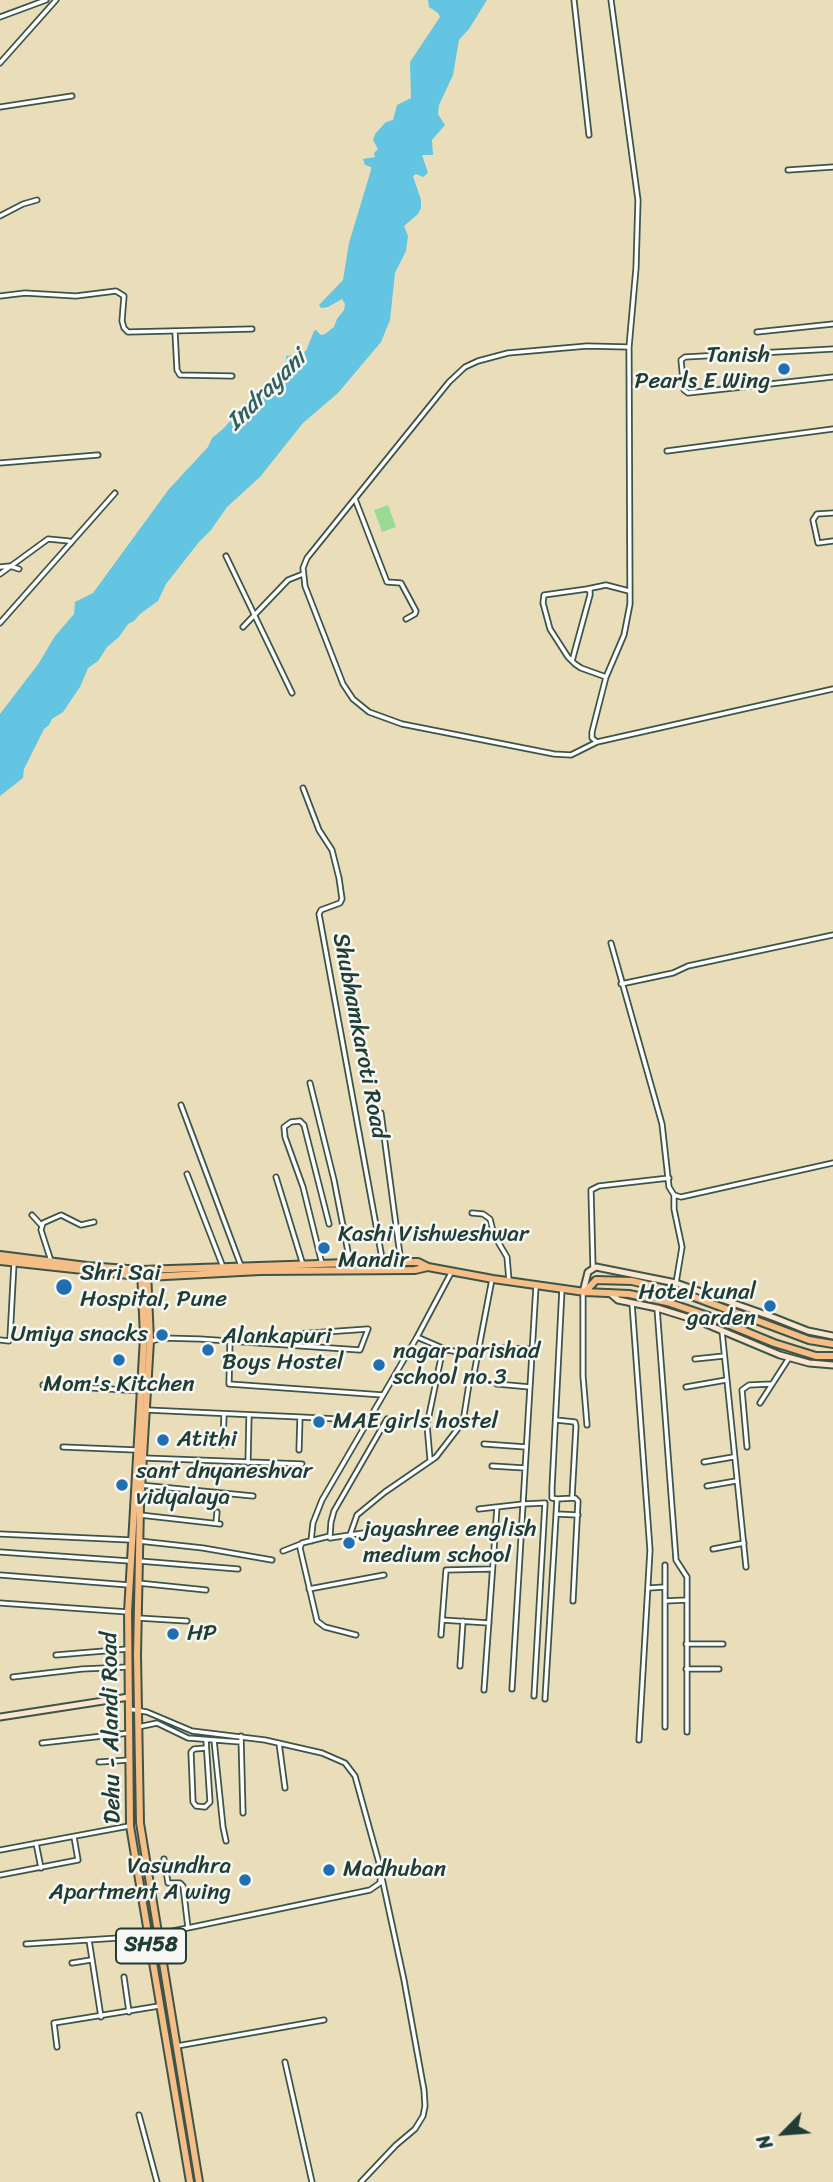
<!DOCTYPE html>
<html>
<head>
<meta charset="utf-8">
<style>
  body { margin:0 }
  #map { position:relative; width:833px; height:2182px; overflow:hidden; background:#e9deb9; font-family:Sriracha,sans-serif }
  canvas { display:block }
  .north { position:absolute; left:749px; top:2098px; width:70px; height:70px; -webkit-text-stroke:5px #f6f6f2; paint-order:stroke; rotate:245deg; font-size:19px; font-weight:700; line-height:28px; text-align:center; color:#1f3d34 }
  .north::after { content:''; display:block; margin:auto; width:24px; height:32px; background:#1f3d34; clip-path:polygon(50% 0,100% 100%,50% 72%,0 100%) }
</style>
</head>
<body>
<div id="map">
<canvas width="833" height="2182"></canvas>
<div class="north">N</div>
</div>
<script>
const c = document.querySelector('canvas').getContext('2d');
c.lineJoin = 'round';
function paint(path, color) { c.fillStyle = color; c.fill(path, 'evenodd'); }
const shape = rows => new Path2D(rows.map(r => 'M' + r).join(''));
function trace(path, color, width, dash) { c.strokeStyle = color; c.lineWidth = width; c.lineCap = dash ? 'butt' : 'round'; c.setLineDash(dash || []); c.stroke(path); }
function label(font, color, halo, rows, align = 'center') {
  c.font = font + ' Sriracha,sans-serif'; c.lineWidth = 5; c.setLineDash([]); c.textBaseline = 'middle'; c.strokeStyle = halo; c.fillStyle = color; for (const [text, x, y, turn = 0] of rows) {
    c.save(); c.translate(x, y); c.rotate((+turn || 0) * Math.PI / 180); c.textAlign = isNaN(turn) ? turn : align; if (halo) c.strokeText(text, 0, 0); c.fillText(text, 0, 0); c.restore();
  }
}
paint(shape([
  [388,505,396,527,382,532,374,510]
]), '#99db92');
paint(shape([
  [428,0,487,0,469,29,459,40,453,75,439,105,438,114,445,125,432,140,433,155,422,155,428,173,423,177,416,174,413,176,421,200,421,208,418,214,404,226,408,236,406,251,395,273,390,320,381,342,338,393,303,423,260,477,227,507,211,530,199,542,166,584,158,601,140,614,134,621,128,624,119,637,107,647,98,661,88,668,80,687,63,712,52,719,49,725,44,729,24,769,23,778,0,796,0,714,39,663,55,636,74,614,75,602,93,593,169,489,208,447,212,438,223,429,255,393,273,379,284,374,287,365,286,356,297,355,306,351,314,331,316,330,321,335,325,334,334,327,337,319,344,310,345,304,342,299,328,307,321,308,319,305,343,280,349,243,371,170,371,167,365,165,363,159,375,157,374,153,378,149,373,140,375,134,386,122,393,120,397,105,411,98,410,62,440,17,438,13,429,7]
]), '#63c5e1');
const street = shape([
  [574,0,589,135],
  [611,0,638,200,636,268,629,347],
  [0,17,46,0],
  [0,63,56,0],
  [0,107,72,96],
  [788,170,833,167],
  [0,216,23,204,37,200],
  [0,296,25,293,76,296,116,291,124,296,122,321,124,328,128,332,252,329],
  [175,332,177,370,180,375,232,376],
  [757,332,833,324],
  [833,349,685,357,681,360,684,390,688,393,833,377],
  [667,451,833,429],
  [0,463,98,455],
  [355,499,387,582,401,583,416,611,415,614,406,619],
  [833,513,817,514,813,520,818,543,833,541],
  [226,556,292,693],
  [0,567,10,566,19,569],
  [0,574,48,539,69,541,71,543],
  [587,589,606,585,629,591],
  [0,623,115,493],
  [243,627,288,580,303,574],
  [572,661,590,595,590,591,587,589,544,595,543,603,550,629,568,657,575,664,581,668,606,677,592,732,592,738,597,742,833,689],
  [597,742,571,755,554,754,402,724,369,712,353,699,343,684,305,586,303,568,307,558,449,382,465,367,478,361,508,353,587,346,629,347,630,604,624,635,606,677],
  [303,788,319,830,332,850,339,878,342,899,340,903,321,910,319,914,384,1269],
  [611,943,662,1124,669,1187,674,1195,681,1197,833,1163],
  [621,984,673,973,688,966,833,935],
  [310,1083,334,1180,350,1262],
  [181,1105,241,1266],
  [381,1113,402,1270],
  [187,1174,223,1267],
  [276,1177,303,1265],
  [674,1196,674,1209,682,1247,676,1283],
  [472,1213,483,1214,490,1219,494,1235,507,1257,509,1281],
  [32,1215,42,1226],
  [51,1261,41,1230,43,1223,61,1215,81,1225,94,1222],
  [322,1264,303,1187,285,1137,284,1127,291,1122,300,1121,304,1125,329,1224],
  [593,1268,591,1190,599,1186,669,1178],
  [583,1292,583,1376,587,1425],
  [632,1303,650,1550,639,1740],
  [657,1308,676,1560,687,1577,687,1732],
  [722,1331,746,1567],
  [417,1337,447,1350,477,1355],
  [0,1340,9,1341,10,1338,14,1263],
  [230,1340,229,1384,383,1395],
  [152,1341,162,1338,200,1339,360,1350,368,1329,283,1335,279,1344],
  [503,1348,531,1349],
  [695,1359,724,1356],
  [497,1384,530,1387],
  [43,1385,142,1391],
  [686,1387,726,1380],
  [760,1403,789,1358],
  [147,1410,300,1417,299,1450],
  [300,1417,338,1419],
  [556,1420,575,1422,576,1426,572,1498],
  [484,1444,526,1447],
  [223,1445,224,1414],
  [63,1447,136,1450],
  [747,1447,742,1390,749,1385,772,1384],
  [144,1458,302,1464],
  [430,1459,427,1425,443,1348],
  [704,1462,733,1457],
  [248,1463,249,1415],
  [492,1466,525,1468],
  [140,1485,253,1496],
  [707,1486,736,1481],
  [557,1499,575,1498,578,1501,573,1601],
  [479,1509,523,1504,545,1503,534,1696],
  [556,1514,578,1515],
  [140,1515,220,1524],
  [216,1523,217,1512],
  [0,1534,131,1540],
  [350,1535,357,1515,385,1492,436,1457,463,1422,469,1384,473,1379,492,1279],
  [330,1538,404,1527],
  [139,1541,203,1548,272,1560],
  [311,1541,313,1523,322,1500,417,1337,451,1273],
  [713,1549,744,1543],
  [283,1551,301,1544],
  [0,1552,130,1561],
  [139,1561,238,1569],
  [665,1565,665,1727],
  [0,1575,129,1585],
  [138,1583,206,1590],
  [649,1588,664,1587],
  [309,1589,384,1575],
  [665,1601,686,1600],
  [0,1603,128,1612],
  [138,1618,187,1621],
  [442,1620,489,1623],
  [356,1635,325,1627,317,1621,300,1548,302,1543,330,1536,331,1522,334,1511,387,1419],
  [441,1635,446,1570,490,1569],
  [686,1644,723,1644],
  [56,1655,128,1649],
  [460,1666,463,1621],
  [686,1669,719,1669],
  [13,1677,82,1669,128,1667],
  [512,1689,536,1286],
  [484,1690,497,1507],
  [545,1699,557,1499,552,1498,552,1488,562,1289],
  [138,1727,157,1723,188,1738,241,1742],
  [241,1736,243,1813],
  [206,1740,210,1802,205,1807,196,1806,193,1802,191,1752,194,1749,206,1748],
  [214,1740,223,1827,226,1841],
  [42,1743,129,1733],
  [279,1743,285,1788],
  [99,1762,129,1760],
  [36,1843,41,1868],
  [0,1850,129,1826],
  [164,1859,168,1883,180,1883,183,1886,188,1928],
  [0,1875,78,1860,74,1837],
  [89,1940,101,2017],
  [26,1944,149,1936,370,1890,380,1883,381,1870,363,1805,355,1776,345,1763,322,1753,265,1740,192,1731,147,1712,129,1709],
  [72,1963,91,1960],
  [124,1977,129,2012],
  [177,2046,324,2020],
  [57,2047,54,2023,159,2006],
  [285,2062,312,2182],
  [139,2115,157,2182],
  [361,2182,396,2145,415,2129,423,2116,425,2106,424,2090,404,1980,382,1878]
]);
const secondary = shape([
  [583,1292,588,1272,596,1267,676,1283,775,1318,808,1331,833,1336],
  [610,1293,618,1300,657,1308,699,1321,780,1355,809,1363,833,1365],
  [0,1717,129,1697]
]);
const primary = shape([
  [0,1255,87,1266,141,1270,377,1262,418,1262,428,1267,493,1279,585,1292,629,1294,667,1302,708,1316,774,1343,816,1356,833,1356],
  [0,1261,147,1277,260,1271,415,1270,428,1267],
  [141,1270,144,1337,128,1612,130,1826,190,2182],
  [147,1270,150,1341,140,1506,137,1655,140,1823,199,2182],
  [585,1292,596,1280,632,1281,686,1294,809,1340,833,1344]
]);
trace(street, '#3d5548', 7);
trace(secondary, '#3d5548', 9);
trace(primary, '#3d5548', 10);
trace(street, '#fff', 3.5);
trace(secondary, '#fbe5cf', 5);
trace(primary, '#f5be86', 6);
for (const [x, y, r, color] of [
  [784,369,7,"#1f6fb2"],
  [324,1248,7,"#1f6fb2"],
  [64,1287,9,"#1f6fb2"],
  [770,1306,7,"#1f6fb2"],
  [162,1335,7,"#1f6fb2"],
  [208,1350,7,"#1f6fb2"],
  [119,1360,7,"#1f6fb2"],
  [379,1365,7,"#1f6fb2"],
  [319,1422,7,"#1f6fb2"],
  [163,1440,7,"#1f6fb2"],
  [122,1485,7,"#1f6fb2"],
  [349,1543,7,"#1f6fb2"],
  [173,1634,7,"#1f6fb2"],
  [329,1870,7,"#1f6fb2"],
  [245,1880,7,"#1f6fb2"]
]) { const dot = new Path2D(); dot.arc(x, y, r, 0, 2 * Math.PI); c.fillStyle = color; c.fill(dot); trace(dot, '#f6f6f2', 2.5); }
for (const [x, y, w] of [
  [151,1946,70]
]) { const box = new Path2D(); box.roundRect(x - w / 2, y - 17.5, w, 35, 5); c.fillStyle = '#f6f6f2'; c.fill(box); trace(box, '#1f3d34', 2); }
label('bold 21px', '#1f3d34', null, [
  ["SH58",151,1946]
]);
label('23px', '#1f3d34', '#f6f6f2', [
  ["Tanish",770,356,"right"],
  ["Pearls E Wing",770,382,"right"],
  ["Kashi Vishweshwar",338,1235],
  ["Mandir",338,1261],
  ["Shri Sai",80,1274],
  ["Hospital, Pune",80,1300],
  ["Hotel kunal",756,1293,"right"],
  ["garden",756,1319,"right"],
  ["Umiya snacks",148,1335,"right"],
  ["Alankapuri",222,1337],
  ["Boys Hostel",222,1363],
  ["nagar parishad",393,1352],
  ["school no.3",393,1378],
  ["Mom's Kitchen",119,1385,"center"],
  ["MAE girls hostel",333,1422],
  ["Atithi",177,1440],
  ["sant dnyaneshvar",136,1472],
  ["vidyalaya",136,1498],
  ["jayashree english",363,1530],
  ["medium school",363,1556],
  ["HP",187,1634],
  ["Vasundhra",231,1867,"right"],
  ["Apartment A wing",231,1893,"right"],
  ["Madhuban",343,1870]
], 'left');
label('23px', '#1f3d34', '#f6f6f2', [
  ["Shubhamkaroti Road",359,1036,79],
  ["Dehu - Alandi Road",112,1728,-91]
]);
label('italic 24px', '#305f5f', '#f6f6f2', [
  ["Indrayani",267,391,-45]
]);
</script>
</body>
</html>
